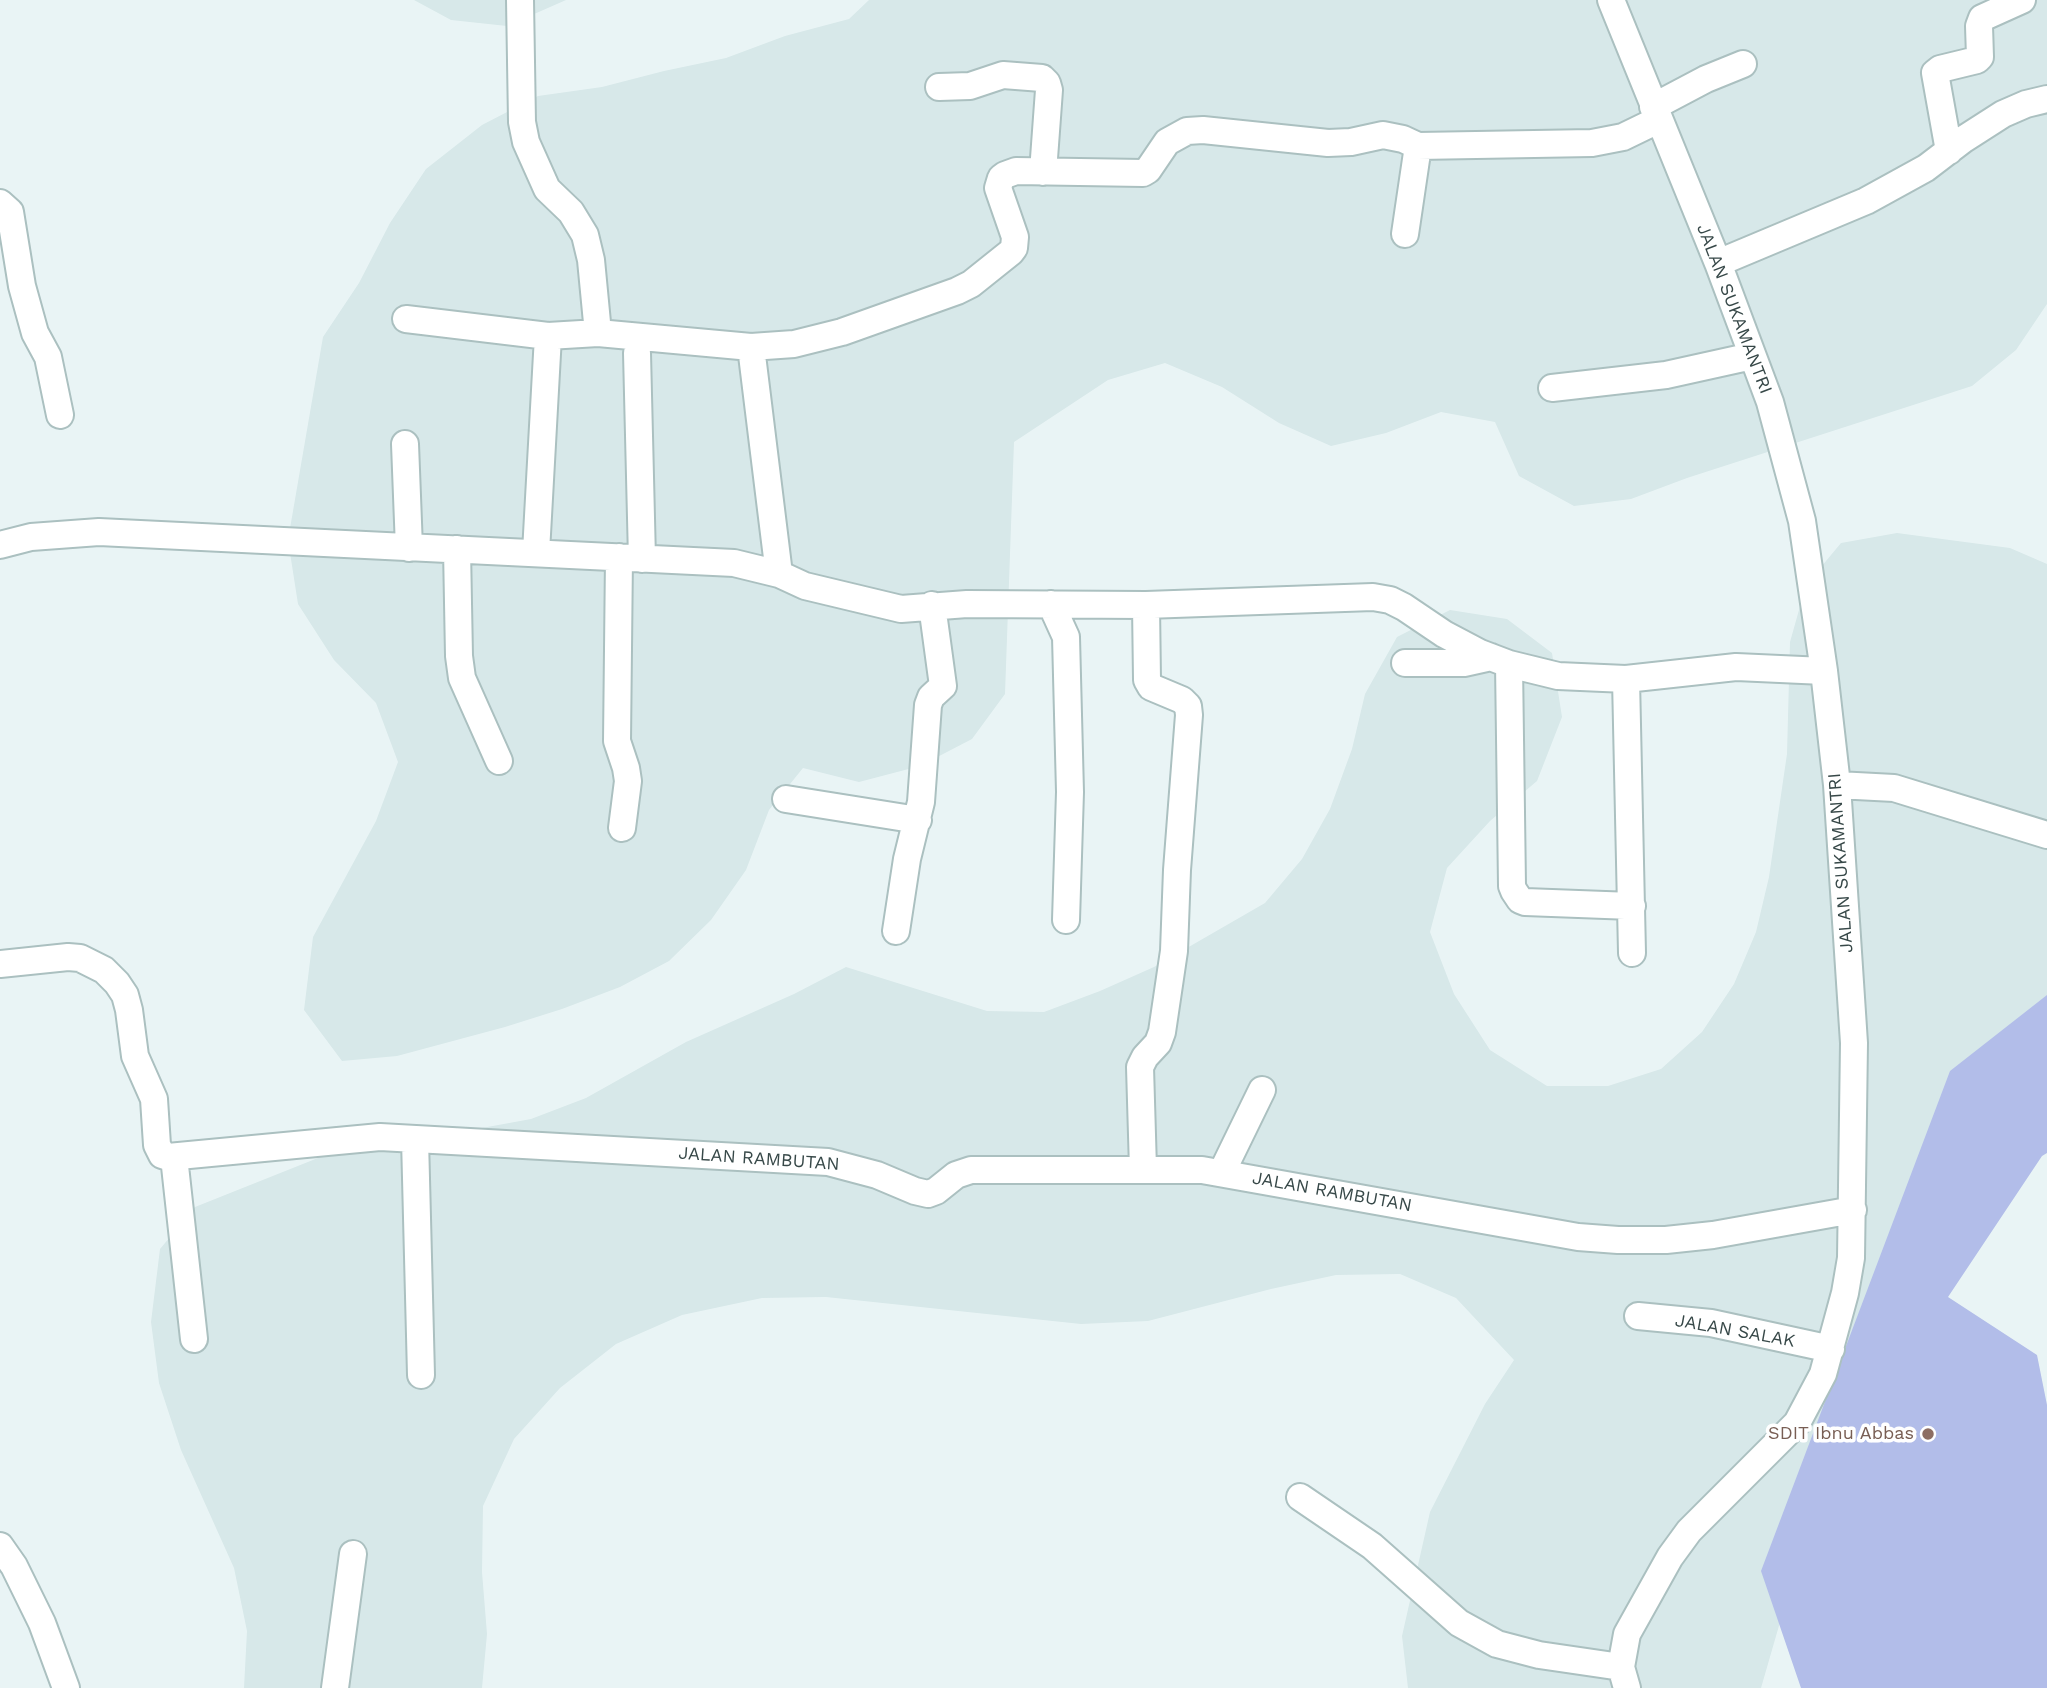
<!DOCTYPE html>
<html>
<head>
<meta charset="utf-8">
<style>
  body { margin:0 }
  canvas { display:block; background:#e9f4f5 }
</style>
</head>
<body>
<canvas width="2047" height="1688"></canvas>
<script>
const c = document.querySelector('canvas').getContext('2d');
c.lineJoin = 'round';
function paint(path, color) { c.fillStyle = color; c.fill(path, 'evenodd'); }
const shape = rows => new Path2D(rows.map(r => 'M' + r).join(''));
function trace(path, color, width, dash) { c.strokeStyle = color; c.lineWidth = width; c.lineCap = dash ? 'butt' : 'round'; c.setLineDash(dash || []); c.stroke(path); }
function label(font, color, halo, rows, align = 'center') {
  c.font = font + ' "Work Sans",sans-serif'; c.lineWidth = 7; c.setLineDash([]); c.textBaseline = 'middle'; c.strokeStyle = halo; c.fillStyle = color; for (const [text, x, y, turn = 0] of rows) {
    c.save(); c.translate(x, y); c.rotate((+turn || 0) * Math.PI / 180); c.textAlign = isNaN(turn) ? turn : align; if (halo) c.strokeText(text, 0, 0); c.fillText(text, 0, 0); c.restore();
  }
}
paint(shape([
  [414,0,566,0,507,26,451,20],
  [869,0,2047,0,2047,304,2016,350,1972,386,1687,478,1631,499,1574,506,1519,476,1495,422,1441,412,1386,433,1331,446,1279,423,1222,387,1165,363,1108,380,1014,442,1005,694,972,739,920,766,859,782,803,768,769,810,746,870,711,920,669,961,620,987,562,1009,505,1027,397,1056,342,1061,304,1010,313,937,376,821,398,762,376,703,334,660,298,604,288,540,323,337,359,283,390,223,426,169,482,125,538,96,602,87,664,71,726,58,785,36,849,19],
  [1897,533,2010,548,2047,564,2047,1079,1787,1598,1761,1688,1408,1688,1402,1636,1430,1512,1485,1404,1514,1360,1456,1298,1400,1274,1336,1275,1271,1289,1148,1321,1081,1324,826,1297,762,1298,682,1315,616,1344,560,1388,514,1439,483,1506,482,1572,487,1634,482,1688,244,1688,247,1631,234,1568,181,1450,159,1383,151,1322,160,1249,195,1207,353,1144,471,1130,531,1119,586,1098,686,1042,794,994,846,967,987,1011,1044,1012,1100,991,1154,967,1265,903,1302,859,1330,809,1352,749,1365,694,1397,637,1450,610,1507,619,1552,653,1562,717,1537,781,1490,821,1447,868,1430,932,1454,994,1490,1050,1547,1086,1608,1086,1661,1069,1702,1032,1734,984,1756,932,1769,877,1787,754,1790,642,1806,585,1841,543]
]), '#d7e8e9');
paint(shape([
  [2047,995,2047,1153,2042,1156,1948,1297,2037,1355,2047,1405,2047,1688,1801,1688,1761,1571,1950,1071]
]), '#b2bde9');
const minor = shape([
  [520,0,522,122,526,142,547,189,571,212,585,235,591,260,598,333],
  [1611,0,1718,263,1770,402,1802,521,1824,671,1837,785,1854,1043,1851,1258,1845,1293,1823,1374,1797,1423,1689,1531,1670,1557,1627,1634,1621,1667,1627,1688],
  [939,87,970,86,1003,75,1042,78,1047,83,1049,90,1043,172],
  [1653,107,1706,79,1743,64],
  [1949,151,1935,73,1940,69,1977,60,1980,57,1979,26,1982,18,2022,0],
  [0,203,10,212,22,286,35,333,48,357,60,415],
  [1405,234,1418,146],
  [1718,263,1866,201,1926,168,1964,139,2003,114,2026,104,2047,99],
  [406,319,548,336],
  [751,347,779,574],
  [637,353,642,559],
  [1552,388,1666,375,1752,356],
  [405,444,409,548],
  [0,545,31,537,99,532,734,563,779,574,805,586,901,609,967,604,1146,605,1373,597,1390,600,1404,607,1444,634,1480,653,1509,664,1558,676,1626,679,1736,667,1824,671],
  [457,549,459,656,462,678,499,761],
  [536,552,548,336,598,333,751,347,794,344,842,332,957,291,971,284,1011,252,1014,248,1015,237,998,188,1001,178,1005,175,1016,171,1143,173,1148,170,1167,142,1187,131,1203,130,1328,143,1351,142,1383,135,1403,139,1418,146,1592,143,1623,137,1658,120],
  [619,557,617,741,626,768,628,781,622,828],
  [1051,604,1066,637,1070,792,1066,920],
  [1405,663,1464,663,1491,657],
  [1509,664,1512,886,1514,891,1520,900,1525,902,1632,906],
  [1626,679,1632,953],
  [1837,785,1894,788,2047,835],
  [786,799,918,820],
  [896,931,907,859,921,802,928,705,931,697,943,686,932,605],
  [0,964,68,957,80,958,104,970,117,983,125,995,129,1010,135,1056,154,1099,157,1145,162,1155,168,1157,380,1137,828,1162,877,1175,915,1191,928,1194,936,1191,956,1175,971,1170,1202,1170,1578,1237,1618,1240,1666,1240,1713,1235,1853,1210],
  [415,1139,421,1375],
  [174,1157,194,1339],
  [1143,1169,1140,1067,1145,1057,1158,1043,1162,1032,1174,951,1177,870,1189,715,1188,706,1182,700,1151,687,1147,680,1146,605],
  [1222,1172,1262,1090],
  [1638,1316,1711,1323,1831,1349],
  [1300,1497,1372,1546,1459,1623,1497,1644,1539,1655,1621,1667],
  [0,1546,14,1566,42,1623,66,1688],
  [335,1688,353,1554]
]);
trace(minor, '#abc0c0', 30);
trace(minor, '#fff', 26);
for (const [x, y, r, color] of [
  [1928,1434,7,"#8d6e63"]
]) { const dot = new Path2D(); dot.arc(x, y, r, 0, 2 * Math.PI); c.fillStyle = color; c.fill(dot); trace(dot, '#fff', 2.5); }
label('18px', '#374848', '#fff', [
  ["JALAN SUKAMANTRI",1734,309,69],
  ["JALAN SUKAMANTRI",1841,863,-94],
  ["JALAN RAMBUTAN",759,1159,4],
  ["JALAN RAMBUTAN",1332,1192,10],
  ["JALAN SALAK",1735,1331,10]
]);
label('18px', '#785e54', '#fff', [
  ["SDIT Ibnu Abbas",1914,1434]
], 'right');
</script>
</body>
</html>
